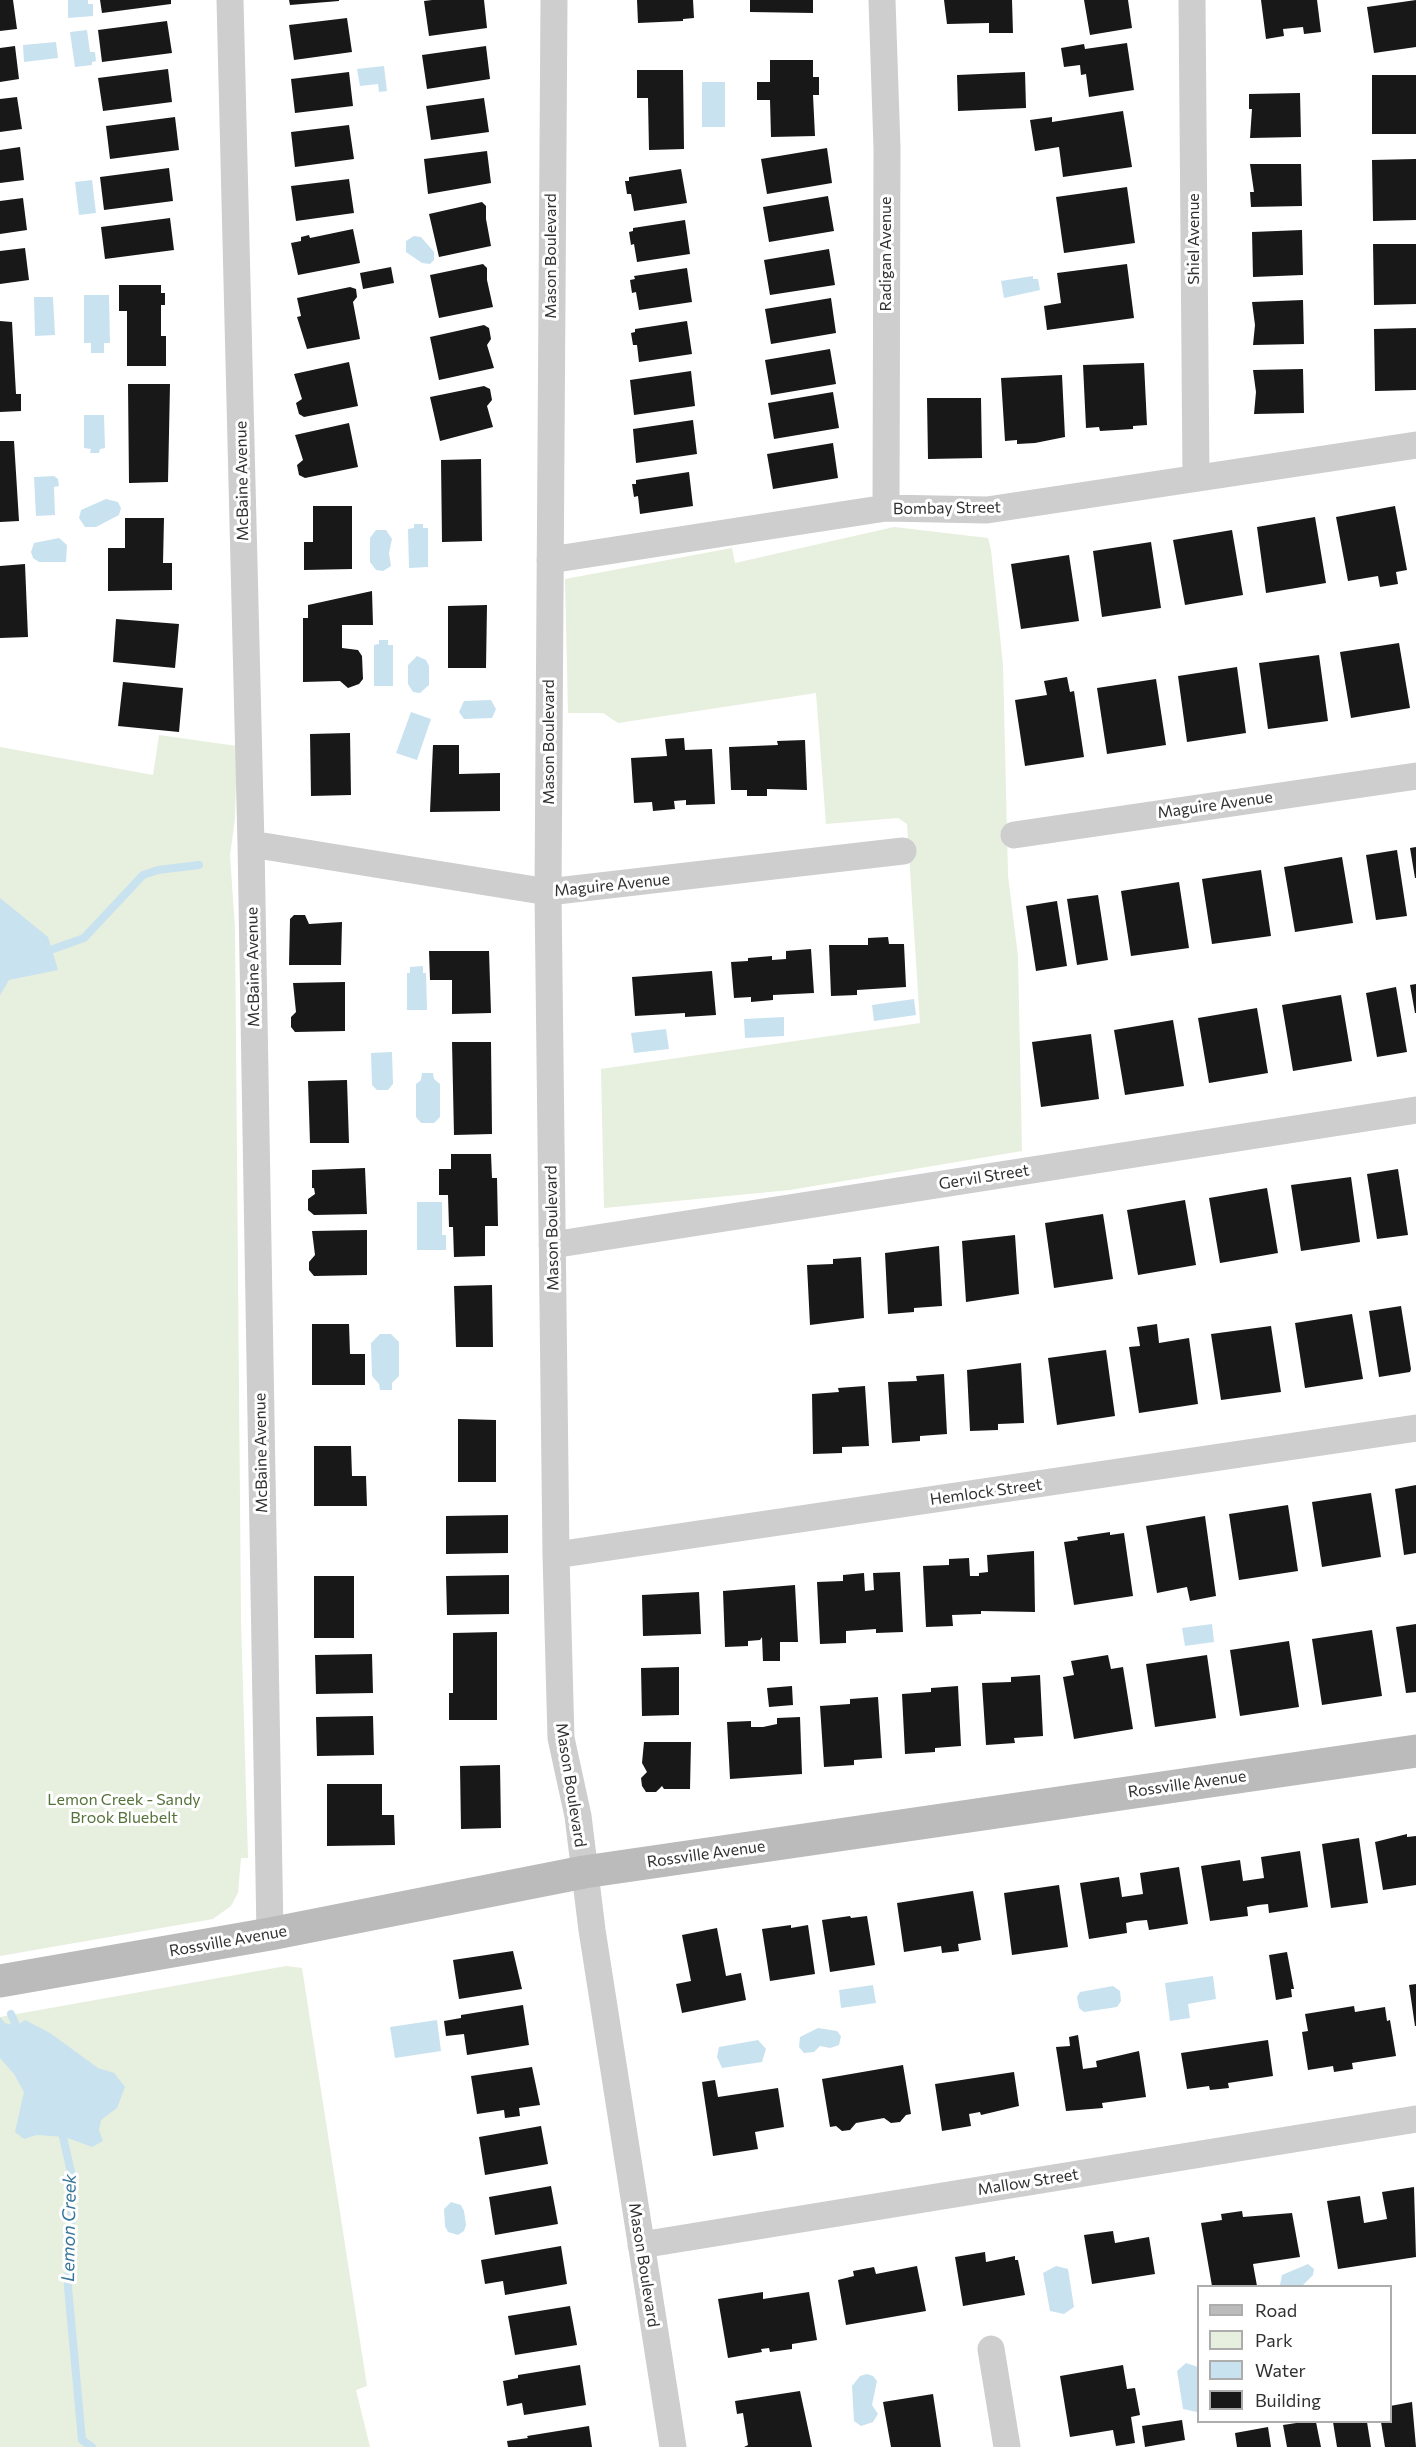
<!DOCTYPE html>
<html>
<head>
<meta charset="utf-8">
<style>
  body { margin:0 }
  #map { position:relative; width:1416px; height:2447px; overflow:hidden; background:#fff; font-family:Commissioner,sans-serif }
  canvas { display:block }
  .legend { position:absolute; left:1197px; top:2285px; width:195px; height:138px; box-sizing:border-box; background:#fff; border:2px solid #adadad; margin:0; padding:8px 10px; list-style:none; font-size:18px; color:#313131 }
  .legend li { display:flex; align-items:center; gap:12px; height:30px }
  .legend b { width:30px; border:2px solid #adadad }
</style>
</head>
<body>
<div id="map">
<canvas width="1416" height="2447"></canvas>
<ul class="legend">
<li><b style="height:8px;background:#bbb"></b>Road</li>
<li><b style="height:16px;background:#e7efde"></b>Park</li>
<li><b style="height:16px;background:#c9e2f0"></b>Water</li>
<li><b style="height:16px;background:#181818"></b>Building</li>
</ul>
</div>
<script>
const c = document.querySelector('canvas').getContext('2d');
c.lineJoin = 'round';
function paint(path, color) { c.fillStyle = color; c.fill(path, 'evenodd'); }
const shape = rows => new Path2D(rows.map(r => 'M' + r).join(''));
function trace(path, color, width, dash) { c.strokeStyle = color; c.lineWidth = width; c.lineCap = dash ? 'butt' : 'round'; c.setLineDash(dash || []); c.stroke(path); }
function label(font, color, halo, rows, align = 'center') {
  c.font = font + ' Commissioner,sans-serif'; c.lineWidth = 6; c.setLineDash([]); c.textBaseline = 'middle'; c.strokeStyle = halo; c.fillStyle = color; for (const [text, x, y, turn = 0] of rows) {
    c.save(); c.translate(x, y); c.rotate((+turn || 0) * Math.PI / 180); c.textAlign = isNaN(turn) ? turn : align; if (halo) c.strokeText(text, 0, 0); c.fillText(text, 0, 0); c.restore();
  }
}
paint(shape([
  [894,527,988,538,991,550,1003,665,1008,876,1018,956,1022,1151,790,1190,604,1208,601,1069,920,1023,907,824,898,818,826,824,816,693,618,723,603,713,568,713,565,579,732,548,735,563],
  [159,735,237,746,235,819,230,855,235,928,241,1620,248,1858,241,1858,238,1893,231,1906,213,1919,0,1956,0,747,153,775],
  [286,1966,302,1968,367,2386,356,2390,370,2447,0,2447,0,2017]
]), '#e7efde');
paint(shape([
  [68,0,88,0,88,4,93,4,93,16,68,18],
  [87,30,90,52,95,52,96,61,92,62,92,65,75,67,70,32],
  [56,42,58,58,24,62,23,45],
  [384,66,387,91,379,92,378,84,360,86,357,69],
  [702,82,725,82,725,127,702,127],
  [92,180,96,213,79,215,75,182],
  [414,236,421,237,434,252,434,260,430,264,422,263,406,252,406,241],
  [1033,276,1033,279,1038,279,1040,290,1004,298,1001,281],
  [84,295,109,295,110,343,104,343,104,353,91,353,91,343,84,343],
  [34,297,53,297,55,335,35,336],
  [84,415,104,415,105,448,100,449,99,453,90,453,91,449,84,448],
  [54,476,58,479,59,486,54,487,55,515,36,516,34,477],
  [106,499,118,502,121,508,119,515,96,527,85,527,79,518,81,510],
  [414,524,423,524,423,528,428,528,428,567,409,568,408,529,414,528],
  [376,530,386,530,392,539,389,553,391,566,383,571,376,570,370,562,370,538],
  [59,538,67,545,66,562,39,562,33,558,31,552,34,543],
  [379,640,388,640,388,645,393,645,393,686,374,686,374,645,379,644],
  [417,656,426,660,429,666,429,685,420,693,413,692,408,684,408,665],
  [491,700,496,709,492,718,464,719,459,712,464,701],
  [411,712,431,719,417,760,396,753],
  [0,898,48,937,58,970,9,980,0,995],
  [423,966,423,973,426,973,427,1010,407,1010,407,973,410,973,410,967],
  [914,999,916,1015,874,1021,872,1005],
  [784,1017,784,1036,745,1038,744,1019],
  [666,1029,669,1049,634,1053,631,1033],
  [392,1052,393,1084,388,1090,377,1090,372,1085,371,1053],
  [422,1073,433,1073,434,1079,440,1084,440,1117,434,1123,421,1123,416,1117,416,1084,421,1080],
  [417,1202,442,1202,442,1235,446,1235,446,1250,417,1250],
  [380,1334,391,1334,399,1342,399,1376,392,1383,392,1390,380,1390,379,1384,372,1376,371,1343],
  [1212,1624,1214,1642,1185,1646,1182,1628],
  [1213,1976,1216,1999,1188,2004,1190,2018,1170,2021,1165,1983],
  [873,1985,876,2003,841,2008,839,1990],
  [1113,1986,1120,1991,1121,2001,1117,2007,1084,2012,1079,2008,1077,1997,1080,1992],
  [0,2017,5,2023,16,2026,25,2020,50,2033,98,2068,114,2073,125,2087,117,2108,101,2120,99,2130,103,2141,92,2147,65,2137,37,2135,24,2139,15,2132,24,2092,14,2074,0,2058],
  [437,2020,441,2051,395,2058,390,2027],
  [818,2028,837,2031,841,2036,839,2045,830,2048,820,2046,814,2052,804,2053,799,2047,800,2037],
  [758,2040,766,2049,762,2062,722,2068,717,2057,719,2047],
  [451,2202,461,2205,464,2211,466,2225,464,2231,458,2235,448,2232,445,2226,444,2209],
  [1308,2264,1314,2269,1313,2275,1302,2286,1280,2285,1282,2275],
  [1056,2266,1068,2269,1074,2307,1064,2314,1050,2311,1043,2273],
  [1186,2363,1198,2367,1197,2412,1183,2409,1177,2371],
  [867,2374,873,2376,877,2381,872,2405,878,2414,873,2422,861,2426,854,2421,852,2386,860,2376]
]), '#c9e2f0');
trace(shape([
  [42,953,84,938,143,875,158,870,199,865],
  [11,2014,21,2037],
  [61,2128,73,2181,68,2287,82,2440,92,2447]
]), '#c9e2f0', 8);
paint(shape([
  [0,0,13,0,17,29,0,31],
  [100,0,171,0,171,4,102,13],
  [289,0,339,0,339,1,290,5],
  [432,0,484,0,487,28,429,36,424,1],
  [637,0,693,0,694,18,683,19,683,21,638,23],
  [750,0,813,0,813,13,750,12],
  [944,0,1012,0,1013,33,989,33,989,23,947,24],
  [1084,0,1128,0,1132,28,1090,35],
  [1261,0,1317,0,1321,32,1304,34,1303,27,1283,29,1284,36,1266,39],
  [1416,0,1416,47,1374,53,1367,7],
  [347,18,352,52,294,60,289,25],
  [167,21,172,53,102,62,98,30],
  [1127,43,1134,90,1089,97,1086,74,1081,75,1080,65,1064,67,1061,48,1084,44,1085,49],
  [15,46,19,79,0,82,0,48],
  [486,46,490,79,427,89,422,55],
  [770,60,813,60,813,77,819,77,819,95,813,95,815,136,771,137,770,100,757,100,757,82,770,82],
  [168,69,172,102,103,111,98,78],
  [637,70,683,70,684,149,649,150,648,98,637,98],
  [349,72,353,106,295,113,291,79],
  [1025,72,1026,108,958,111,957,75],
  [1372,75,1416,75,1416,134,1372,134],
  [1300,93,1301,137,1250,138,1252,109,1249,109,1249,94],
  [17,97,22,129,0,132,0,99],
  [484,98,489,132,431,140,426,106],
  [1123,111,1132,167,1063,177,1059,147,1035,151,1030,120,1052,117,1052,122],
  [175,117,179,150,110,159,106,126],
  [349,125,354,159,295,167,291,132],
  [20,147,24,180,0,183,0,150],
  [827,148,832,183,767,194,761,159],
  [487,151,491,183,428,194,424,159],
  [1416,159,1416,220,1373,221,1372,160],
  [1250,164,1301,164,1302,206,1251,207,1250,192,1254,192],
  [169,168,173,201,104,210,100,177],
  [681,169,687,203,634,211,631,194,627,194,625,181,629,181,629,177],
  [349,179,354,213,296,221,291,186],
  [1127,187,1135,243,1064,253,1056,197],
  [828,196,834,231,769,242,763,207],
  [23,198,27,230,0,234,0,201],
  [482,202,486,206,486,219,491,246,439,257,429,214],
  [170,218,174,250,105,259,101,227],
  [685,220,690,254,637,262,634,244,631,245,629,232,633,231,633,228],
  [353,229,360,263,298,275,291,243,301,241,301,237,309,235,310,238],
  [1302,230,1303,275,1253,277,1252,232],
  [1373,244,1416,244,1416,304,1374,305],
  [25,248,29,280,0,284,0,251],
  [829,249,835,285,770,295,764,260],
  [483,264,487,268,487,280,493,307,439,318,430,275],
  [1127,264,1134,318,1047,330,1044,306,1061,303,1057,273],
  [391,267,394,283,363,289,360,273],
  [687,268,692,302,639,310,636,292,632,293,630,280,635,279,634,276],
  [119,285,161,285,161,293,165,293,165,305,161,305,161,336,166,336,166,366,127,366,127,311,119,311],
  [350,287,356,289,357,297,353,302,360,339,307,349,297,317,301,316,297,298],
  [831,298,836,333,771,344,765,309],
  [1303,300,1304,344,1253,345,1255,325,1252,302],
  [0,321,12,322,16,394,21,394,21,411,0,412],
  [687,321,692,354,639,362,637,345,633,345,631,333,635,332,635,329],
  [484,325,489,328,491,339,487,345,494,368,439,380,430,337],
  [1416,328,1416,390,1375,391,1374,329],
  [830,349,836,384,771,395,765,360],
  [349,362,358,406,304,417,299,414,296,403,302,399,294,374],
  [1144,363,1147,425,1133,426,1133,429,1100,431,1099,427,1086,428,1083,365],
  [1303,369,1304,413,1254,414,1256,392,1253,370],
  [691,371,695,406,634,415,630,380],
  [1062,375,1065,437,1035,443,1017,444,1017,440,1005,441,1001,378],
  [128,384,170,384,168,482,129,483],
  [484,386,490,389,492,400,487,406,493,427,440,441,430,397],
  [833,392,839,428,774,439,768,403],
  [927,398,981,398,982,458,928,459],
  [693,420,697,454,636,463,633,429],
  [349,423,358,467,305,478,299,475,297,465,303,460,295,435],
  [0,441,14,441,19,521,0,522],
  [833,443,838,478,773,489,767,454],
  [481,459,482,541,442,542,441,460],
  [689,472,693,506,640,514,638,496,634,497,632,484,636,484,636,480],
  [313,506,352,506,352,569,304,570,304,542,313,542],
  [1395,506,1407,570,1396,572,1398,584,1380,587,1378,576,1348,581,1336,517],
  [1315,517,1326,583,1266,593,1257,527],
  [125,518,164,518,163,563,172,563,172,590,108,591,108,548,125,548],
  [1232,530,1243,595,1185,605,1173,540],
  [1151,542,1161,608,1102,617,1093,551],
  [1069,555,1079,621,1021,629,1011,564],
  [25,564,28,637,0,638,0,566],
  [372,591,373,625,342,625,342,648,358,650,362,656,363,679,359,684,348,688,340,681,303,682,303,618,308,618,308,605],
  [487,605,486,668,448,668,448,606],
  [116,619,179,624,175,668,113,662],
  [1399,643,1410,708,1351,718,1340,652],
  [1319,655,1328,721,1268,729,1259,663],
  [1237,667,1246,733,1187,742,1178,676],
  [1067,677,1070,692,1074,691,1084,757,1025,766,1015,700,1047,695,1044,681],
  [1156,679,1166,745,1107,754,1097,688],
  [123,682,183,688,179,732,118,726],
  [350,733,351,795,311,796,310,734],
  [684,738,685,750,712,749,715,804,686,805,686,800,674,801,675,809,653,811,652,802,634,803,631,758,667,756,665,739],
  [805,740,807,790,767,789,767,796,747,796,747,790,731,790,729,747,778,745,777,741],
  [433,745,459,745,459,774,500,773,500,811,430,812],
  [1416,847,1416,878,1415,878,1410,848],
  [1397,850,1407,916,1376,920,1366,855],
  [1342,857,1353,923,1295,932,1284,867],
  [1261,870,1271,936,1212,944,1202,879],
  [1179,882,1189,948,1131,956,1121,891],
  [1098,895,1108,960,1077,965,1067,899],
  [1057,901,1067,966,1036,971,1026,906],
  [294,915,305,915,309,924,342,922,341,965,289,965,290,919],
  [888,937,889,944,904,944,906,987,857,990,857,995,831,996,829,945,868,945,868,938],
  [811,949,814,993,773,995,773,1000,751,1002,751,997,734,998,731,962,748,961,748,958,772,956,772,960,786,959,786,951],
  [429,951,489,951,491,1013,452,1014,452,980,430,980],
  [712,971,716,1015,685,1017,685,1013,635,1016,632,977],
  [345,982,345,1031,295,1032,291,1027,291,1017,296,1012,293,983],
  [1416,984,1416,1013,1415,1013,1410,985],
  [1396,987,1407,1052,1377,1057,1366,993],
  [1341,995,1352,1061,1293,1071,1282,1005],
  [1257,1008,1268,1073,1209,1083,1198,1018],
  [1173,1020,1184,1086,1125,1095,1114,1030],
  [1091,1034,1099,1099,1041,1107,1032,1042],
  [452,1042,491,1042,492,1134,454,1135],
  [347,1080,349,1143,310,1143,308,1081],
  [451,1154,491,1154,492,1178,497,1178,498,1226,485,1226,485,1256,454,1257,453,1227,449,1227,448,1195,439,1195,439,1169,451,1169],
  [365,1168,367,1214,314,1215,308,1210,308,1199,315,1194,314,1188,312,1188,312,1170],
  [1398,1169,1408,1235,1377,1239,1367,1174],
  [1351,1177,1360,1242,1301,1251,1291,1185],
  [1267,1188,1278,1253,1220,1263,1209,1198],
  [1185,1200,1196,1265,1138,1275,1127,1210],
  [1103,1214,1113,1279,1054,1288,1045,1223],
  [367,1230,367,1275,314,1276,309,1270,309,1262,315,1255,312,1231],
  [1015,1235,1019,1294,966,1302,962,1241],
  [939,1246,942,1306,914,1308,914,1312,888,1314,885,1253],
  [861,1257,864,1318,810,1325,807,1265,833,1264,833,1259],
  [492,1285,493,1347,456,1347,454,1286],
  [1401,1306,1411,1369,1410,1372,1379,1377,1369,1311],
  [1352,1314,1363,1379,1305,1388,1295,1323],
  [312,1324,349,1324,350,1354,365,1354,365,1385,312,1385],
  [1157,1324,1159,1343,1189,1338,1198,1404,1139,1413,1129,1347,1140,1346,1137,1327],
  [1271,1326,1281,1392,1221,1400,1211,1334],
  [1106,1350,1115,1416,1057,1425,1048,1358],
  [1021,1363,1024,1423,998,1424,998,1430,970,1431,967,1370],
  [944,1374,947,1434,920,1436,920,1441,892,1443,888,1382,917,1381,916,1376],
  [865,1386,869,1446,842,1447,842,1453,813,1454,812,1394,839,1392,838,1388],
  [458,1419,496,1420,496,1482,458,1482],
  [314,1446,351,1446,352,1476,366,1476,367,1506,314,1506],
  [1416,1485,1416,1553,1404,1555,1395,1489],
  [1371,1493,1381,1557,1322,1567,1312,1502],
  [1288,1505,1298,1571,1239,1580,1229,1514],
  [508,1515,508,1553,446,1554,446,1516],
  [1205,1516,1216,1596,1190,1601,1187,1587,1157,1593,1146,1526],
  [1110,1532,1110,1535,1124,1533,1133,1596,1074,1605,1064,1542,1078,1540,1077,1537],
  [1034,1551,1035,1612,981,1611,981,1614,952,1615,953,1626,926,1627,923,1566,949,1565,949,1559,969,1558,970,1576,979,1576,979,1573,988,1572,987,1555],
  [900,1572,903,1632,876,1633,876,1629,846,1631,846,1643,820,1644,817,1582,843,1581,843,1575,864,1573,865,1591,874,1590,873,1573],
  [509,1575,509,1614,447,1615,446,1576],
  [314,1576,354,1576,354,1638,314,1638],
  [795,1585,798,1642,780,1642,780,1661,763,1661,762,1637,760,1640,748,1641,748,1646,725,1647,723,1591],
  [699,1592,701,1634,643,1636,642,1595],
  [1416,1624,1416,1692,1406,1693,1396,1627],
  [1372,1630,1382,1696,1322,1705,1312,1639],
  [497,1632,497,1720,449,1720,449,1693,453,1693,453,1633],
  [1289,1641,1299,1707,1240,1716,1230,1650],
  [372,1654,373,1693,316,1694,315,1655],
  [1108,1655,1111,1669,1123,1667,1133,1729,1074,1739,1063,1677,1074,1675,1071,1661],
  [1207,1655,1216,1718,1155,1727,1146,1664],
  [679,1667,679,1715,642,1716,641,1668],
  [1040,1675,1043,1736,1014,1738,1015,1743,986,1745,982,1683,1011,1682,1011,1677],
  [792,1686,793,1705,769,1707,767,1688],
  [958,1686,961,1746,935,1748,935,1752,905,1754,902,1694,931,1692,931,1688],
  [878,1697,882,1758,854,1760,854,1765,824,1767,820,1706,850,1704,850,1699],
  [373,1716,374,1755,317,1756,316,1717],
  [800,1717,802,1774,730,1779,727,1722,751,1721,751,1727,763,1727,777,1724,777,1718],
  [644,1742,691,1742,690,1789,664,1789,662,1786,656,1792,646,1792,642,1786,641,1778,647,1772,642,1763],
  [500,1765,501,1828,461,1829,460,1766],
  [327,1784,382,1784,382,1815,394,1815,395,1845,327,1846],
  [1407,1834,1407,1837,1416,1836,1416,1885,1383,1890,1375,1842],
  [1359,1838,1368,1903,1331,1908,1322,1844],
  [1300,1851,1308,1907,1269,1913,1268,1904,1258,1905,1247,1907,1248,1916,1210,1921,1201,1866,1240,1860,1243,1881,1264,1878,1261,1857],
  [1179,1867,1188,1924,1149,1930,1147,1920,1135,1921,1126,1923,1127,1933,1089,1939,1080,1883,1119,1877,1122,1897,1143,1894,1140,1873],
  [1059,1885,1068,1947,1012,1955,1004,1893],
  [973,1891,981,1940,958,1944,959,1951,942,1953,941,1946,904,1952,897,1903],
  [850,1916,851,1918,867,1916,875,1965,830,1972,822,1920],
  [791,1925,791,1928,808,1925,815,1974,770,1981,762,1929],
  [717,1928,726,1976,741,1973,746,2000,682,2013,676,1984,691,1981,682,1935],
  [513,1951,522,1989,459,1999,453,1960],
  [1287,1952,1294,1989,1291,1989,1292,1997,1276,2000,1269,1955],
  [1416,1984,1416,2026,1415,2026,1409,1985],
  [523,2005,529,2045,467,2055,464,2034,446,2036,444,2021,461,2018,461,2015],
  [1354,2006,1355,2012,1385,2007,1387,2021,1390,2020,1396,2056,1352,2063,1353,2069,1334,2072,1333,2066,1308,2070,1302,2032,1308,2031,1305,2014],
  [1078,2035,1083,2069,1097,2067,1096,2061,1139,2051,1146,2097,1102,2103,1103,2108,1066,2111,1056,2047,1070,2046,1069,2037],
  [1268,2040,1273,2076,1228,2083,1229,2088,1210,2090,1209,2086,1187,2089,1181,2053],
  [903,2065,911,2114,906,2115,900,2122,891,2123,884,2118,856,2123,850,2130,842,2131,836,2126,830,2127,822,2079],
  [532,2067,540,2105,519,2108,520,2116,505,2118,504,2110,477,2114,471,2076],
  [1014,2072,1019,2106,981,2115,980,2112,969,2114,971,2126,942,2131,935,2084],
  [715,2080,718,2097,778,2088,784,2127,755,2132,758,2149,713,2156,702,2082],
  [541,2126,548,2164,485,2175,479,2137],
  [551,2186,558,2224,495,2235,489,2197],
  [1414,2187,1416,2257,1338,2269,1327,2201,1360,2196,1364,2223,1387,2219,1382,2192],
  [1242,2211,1243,2217,1292,2213,1300,2257,1253,2264,1257,2286,1212,2286,1201,2223,1222,2220,1221,2214],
  [1113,2231,1115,2243,1149,2237,1155,2274,1092,2284,1084,2235],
  [561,2246,567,2284,505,2295,503,2281,485,2284,481,2260],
  [985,2252,986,2262,1015,2256,1015,2260,1018,2260,1025,2295,963,2306,955,2257],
  [917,2266,926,2311,846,2325,838,2280,854,2276,853,2271,874,2267,876,2274],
  [763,2292,763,2299,809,2292,817,2340,792,2344,792,2349,770,2352,769,2348,761,2349,762,2352,728,2358,718,2299],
  [570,2306,577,2345,515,2355,508,2316],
  [580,2365,586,2405,524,2415,522,2403,507,2406,503,2381,518,2378,518,2375],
  [1123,2365,1127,2389,1135,2388,1140,2415,1131,2417,1135,2443,1116,2446,1113,2430,1070,2437,1060,2376],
  [800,2391,812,2447,744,2447,748,2445,743,2413,737,2414,735,2401],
  [933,2394,941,2447,891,2447,883,2402],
  [1412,2402,1416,2447,1385,2447,1381,2422,1390,2422,1390,2406],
  [1182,2420,1185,2440,1145,2447,1142,2426],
  [1303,2422,1316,2422,1321,2447,1287,2447,1283,2425],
  [1333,2422,1367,2422,1371,2447,1337,2447],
  [589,2426,592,2447,508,2447,507,2441,528,2438,527,2436],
  [1268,2427,1271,2447,1237,2447,1235,2433]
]), '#181818');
trace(shape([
  [230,0,251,844,270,1934],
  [554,0,548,892,556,1555,561,1738,578,1816,592,1930,673,2447],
  [882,0,887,148,886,508],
  [1192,0,1196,478],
  [550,560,886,508,987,510,1416,445],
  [1014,835,1416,776],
  [251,844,548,892,903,851],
  [552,1245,1416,1110],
  [556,1555,1416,1428],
  [641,2245,1416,2119],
  [991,2349,1007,2447]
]), '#cecece', 27);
trace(shape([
  [0,1981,270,1934,584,1872,1416,1751]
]), '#bbb', 33);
label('16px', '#313131', '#fff', [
  ["Shiel Avenue",1194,239,-90],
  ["Radigan Avenue",886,254,-90],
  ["Mason Boulevard",551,256,-90],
  ["McBaine Avenue",242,481,-91],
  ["Bombay Street",947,508,-1],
  ["Mason Boulevard",549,742,-90],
  ["Maguire Avenue",1215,805,-8],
  ["Maguire Avenue",612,885,-6],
  ["McBaine Avenue",253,967,-91],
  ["Gervil Street",984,1177,-9],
  ["Mason Boulevard",552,1228,-91],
  ["McBaine Avenue",261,1453,-91],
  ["Hemlock Street",986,1492,-8],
  ["Rossville Avenue",1187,1784,-8],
  ["Mason Boulevard",571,1785,81],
  ["Rossville Avenue",706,1854,-8],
  ["Rossville Avenue",228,1941,-10],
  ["Mallow Street",1028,2182,-9],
  ["Mason Boulevard",644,2265,81]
]);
label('16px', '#557239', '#fff', [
  ["Lemon Creek - Sandy",124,1800],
  ["Brook Bluebelt",124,1818]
]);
label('italic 18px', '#36769c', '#fff', [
  ["Lemon Creek",69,2228,-89]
]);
</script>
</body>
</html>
